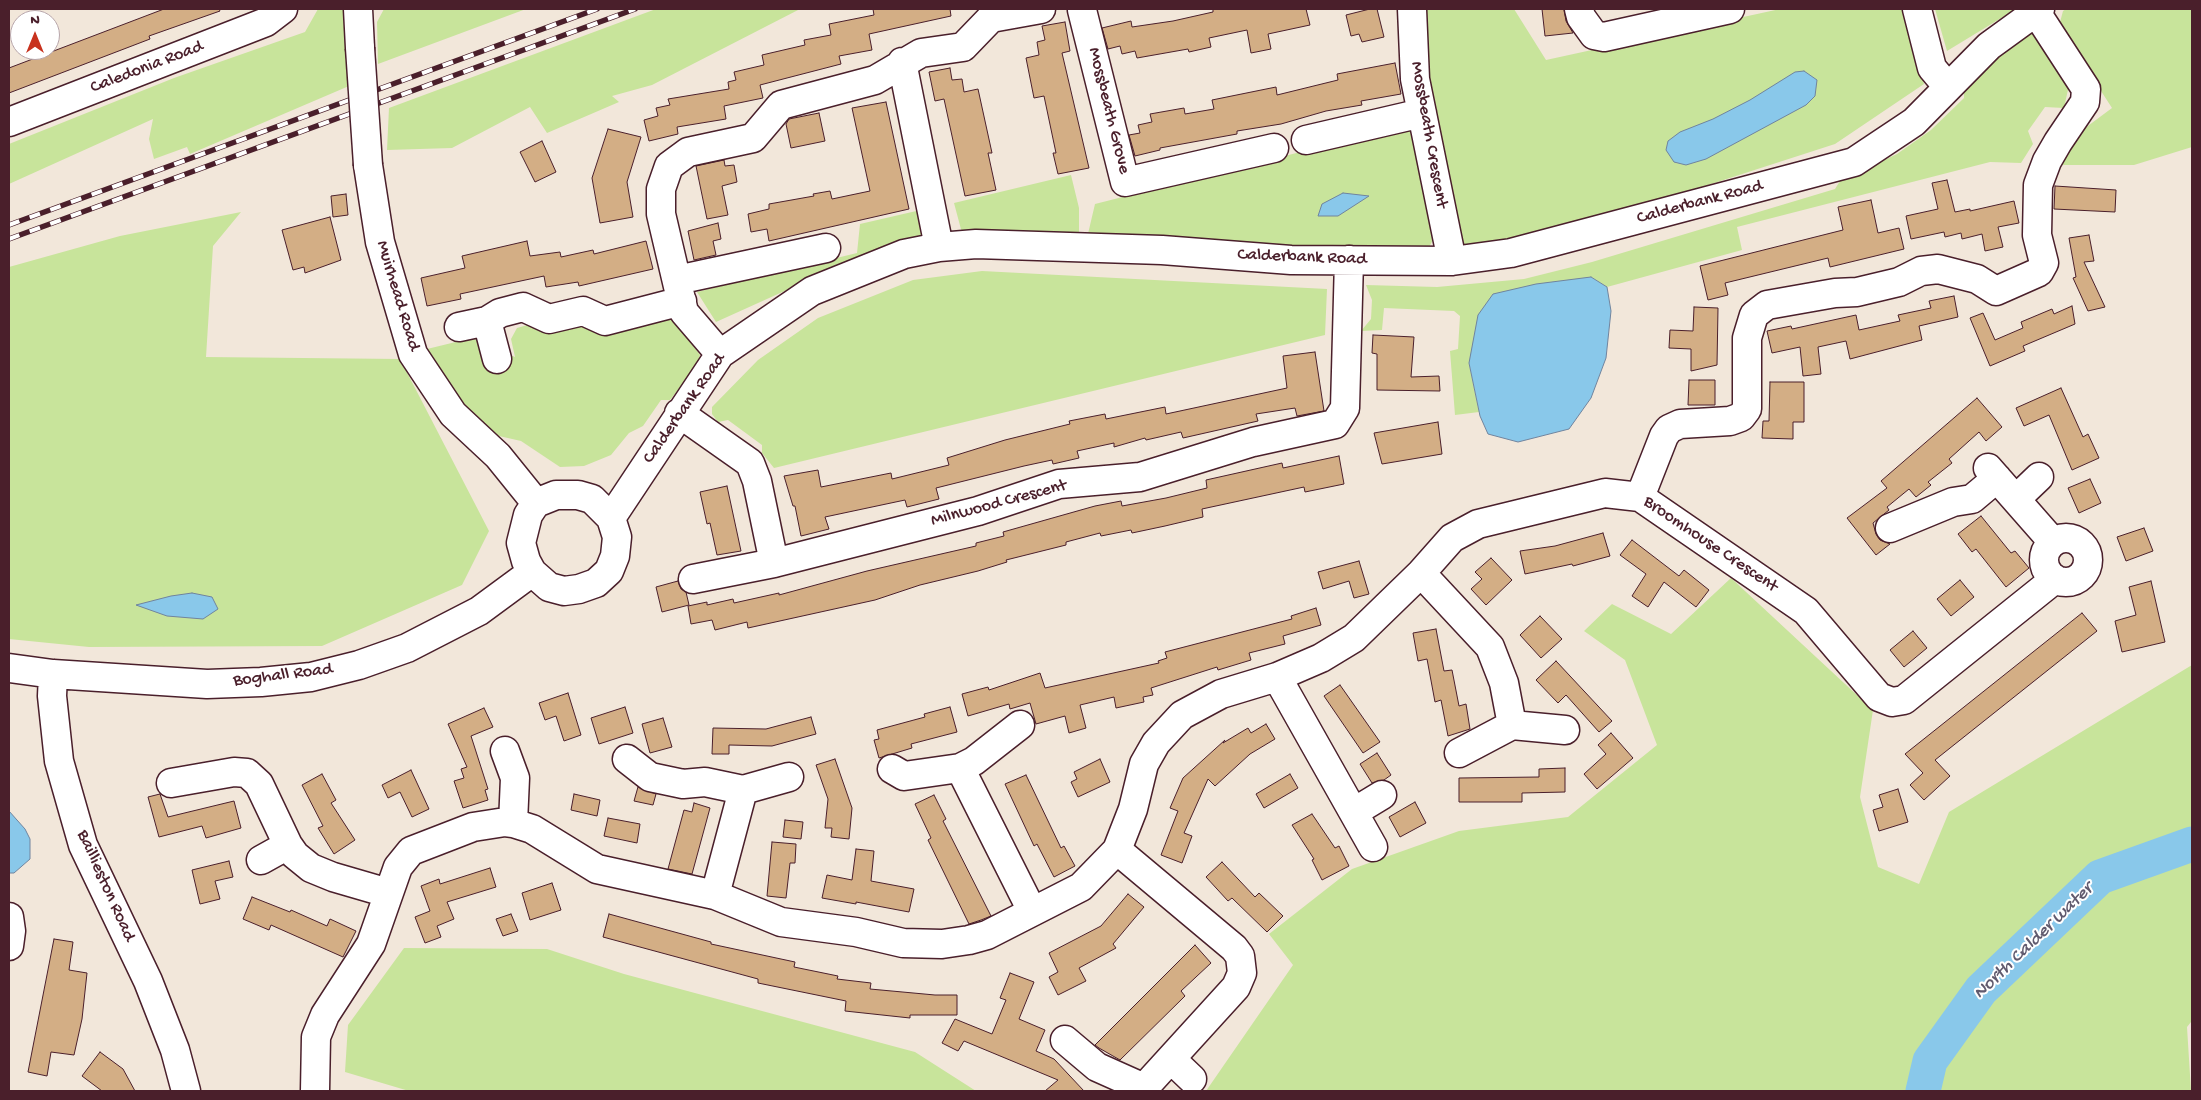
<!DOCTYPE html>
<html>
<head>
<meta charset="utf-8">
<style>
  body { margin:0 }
  #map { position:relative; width:2201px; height:1100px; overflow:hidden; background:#f2e7da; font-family:"Gochi Hand",sans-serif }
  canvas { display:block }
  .frame { position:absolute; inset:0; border:10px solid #4a1f2b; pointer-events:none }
  .north { position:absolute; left:10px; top:10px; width:50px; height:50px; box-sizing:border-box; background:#fff; border:1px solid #b7a5aa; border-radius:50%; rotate:0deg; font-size:14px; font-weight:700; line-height:20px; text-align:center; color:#4a1f2b }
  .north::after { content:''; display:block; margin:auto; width:18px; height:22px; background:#c8321e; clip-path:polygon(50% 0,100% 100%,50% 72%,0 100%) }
</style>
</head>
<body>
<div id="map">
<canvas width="2201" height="1100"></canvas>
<div class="frame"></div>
<div class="north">N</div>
</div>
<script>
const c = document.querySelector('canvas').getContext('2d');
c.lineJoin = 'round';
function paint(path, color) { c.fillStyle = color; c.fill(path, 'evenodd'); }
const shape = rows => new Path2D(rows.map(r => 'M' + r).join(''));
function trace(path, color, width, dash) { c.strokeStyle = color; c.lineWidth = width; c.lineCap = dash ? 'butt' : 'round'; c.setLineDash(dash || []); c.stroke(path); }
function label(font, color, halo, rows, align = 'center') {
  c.font = font + ' "Gochi Hand",sans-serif'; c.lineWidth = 4; c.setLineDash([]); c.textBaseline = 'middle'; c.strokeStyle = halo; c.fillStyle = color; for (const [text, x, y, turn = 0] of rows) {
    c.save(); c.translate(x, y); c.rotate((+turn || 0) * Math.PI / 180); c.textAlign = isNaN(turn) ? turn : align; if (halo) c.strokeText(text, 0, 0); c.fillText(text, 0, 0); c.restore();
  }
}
paint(shape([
  [318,9,352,9,349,86,190,154,187,147,154,159,149,139,153,119,9,184,9,144,174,78,305,32],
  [384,9,526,9,378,64,377,22],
  [656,9,800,9,652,85,612,96,619,102,547,133,530,107,452,148,387,150,389,108],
  [1416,9,1514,9,1546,60,1780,9,1904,9,1924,84,1835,144,1575,228,1458,251],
  [1935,9,2016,9,1947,51],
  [2066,9,2192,9,2192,147,2134,165,2054,165,2073,137,2112,108,2059,26,2063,11],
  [2029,30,2039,38,2069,85,2064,108,2045,107,2028,131,2033,144,2021,163,1990,162,1737,227,1742,250,1607,287,1591,277,1469,363,1479,412,1455,415,1450,351,1458,349,1460,316,1454,311,1384,308,1382,330,1361,331,1371,319,1372,300,1366,285,1437,287,1524,279,1592,262,1835,189,1840,181,1897,154,1931,130,1964,98,1964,86],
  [1411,124,1435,236,1427,251,1087,238,1095,204],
  [1071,175,1079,208,1079,239,962,233,954,203],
  [925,209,925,238,871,252,716,322,697,292,857,253,860,224],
  [241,212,213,246,206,357,400,359,489,531,462,585,322,646,89,647,9,639,9,267,120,236],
  [982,271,1327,289,1325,335,774,468,762,453,762,445,728,420,718,422,712,414,712,407,758,360,818,318,913,280],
  [673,317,700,355,698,364,670,400,661,400,643,426,629,433,611,455,584,466,560,467,521,441,499,436,463,409,423,350,472,338,515,357,511,339,517,328,531,324,545,332,578,323,599,335],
  [1731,578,1873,710,1860,797,1878,867,1919,884,1949,812,2192,665,2192,1091,2191,1022,2187,1027,2191,1091,1206,1091,1293,965,1269,934,1352,869,1459,831,1568,817,1657,745,1625,660,1584,631,1612,604,1671,634],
  [404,948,547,949,624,974,915,1052,976,1091,409,1091,345,1072,348,1025]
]), '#c8e49b');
const water = shape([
  [1804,71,1817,80,1815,96,1806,105,1706,159,1686,165,1674,162,1666,150,1668,141,1680,132,1713,119,1750,100,1795,72,1804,71],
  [1343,193,1369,196,1338,216,1318,216,1322,204,1343,193],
  [1591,277,1607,287,1611,311,1606,358,1591,398,1569,429,1518,442,1488,434,1480,416,1469,363,1478,315,1493,294,1536,284,1591,277],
  [192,593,212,597,218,609,203,619,167,616,136,605,171,596,192,593],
  [9,811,25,829,30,839,30,859,14,873,9,873,9,811]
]);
paint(water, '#89c8ea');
trace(water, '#70849e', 1);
trace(shape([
  [1923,1091,1930,1061,1981,990,2100,877,2192,844]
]), '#89c8ea', 35);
const building = shape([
  [164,9,219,9,220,11,149,36,150,39,9,93,9,68,164,9],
  [873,9,950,9,951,16,869,34,872,50,839,56,841,64,760,85,763,98,724,106,726,119,677,127,678,134,649,141,644,120,658,116,656,108,670,105,668,99,729,89,728,82,736,80,734,72,764,65,762,55,805,45,804,40,831,35,829,24,874,15,873,9],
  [1213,9,1306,9,1310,25,1268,34,1271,49,1251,53,1247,30,1209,38,1211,47,1189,52,1188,49,1137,58,1135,51,1122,54,1120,46,1108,49,1102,28,1131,21,1132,27,1173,21,1213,12,1213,9],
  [1370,9,1377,9,1384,37,1362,42,1359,34,1351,36,1346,15,1370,9],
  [1542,9,1564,9,1566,21,1573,33,1545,36,1542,9],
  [1065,22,1070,51,1062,53,1089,168,1058,174,1053,153,1056,153,1044,96,1034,98,1026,58,1039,55,1037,42,1045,40,1042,26,1065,22],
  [1395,63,1401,94,1361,101,1362,105,1326,111,1281,124,1237,131,1237,134,1160,148,1160,150,1135,156,1129,135,1140,133,1138,125,1152,122,1150,114,1184,108,1185,114,1214,109,1212,100,1276,87,1277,95,1338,80,1337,74,1395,63],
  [950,68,952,80,962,79,964,92,978,89,992,153,988,153,996,190,965,196,944,99,935,101,929,72,950,68],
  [886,102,909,209,769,241,767,229,751,232,748,214,769,209,769,204,814,196,813,194,830,191,832,199,870,191,852,108,886,102],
  [819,113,825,141,791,148,786,124,789,119,819,113],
  [608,129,641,137,627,182,633,217,600,223,592,178,608,129],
  [542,141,556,172,535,182,520,152,542,141],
  [724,160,725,166,734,165,737,182,722,186,728,215,707,219,696,166,724,160],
  [1947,180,1955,212,1970,209,1970,211,2014,201,2019,223,1998,227,2003,247,1985,251,1982,234,1962,239,1961,233,1945,237,1944,232,1911,239,1906,216,1938,209,1932,183,1947,180],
  [2055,186,2116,190,2115,212,2054,209,2055,186],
  [346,194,348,215,333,217,331,196,346,194],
  [1871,200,1878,233,1899,228,1904,249,1830,267,1828,258,1725,283,1728,295,1708,300,1700,266,1843,230,1838,207,1871,200],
  [330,217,341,260,305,273,304,267,293,270,282,230,330,217],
  [718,223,721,239,713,241,716,255,694,260,688,231,718,223],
  [2089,235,2094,261,2084,262,2105,307,2088,311,2073,278,2076,277,2069,238,2089,235],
  [527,241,530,256,560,252,561,257,593,250,594,254,646,241,653,269,579,286,578,282,546,287,544,276,460,294,461,299,427,306,421,278,465,268,462,256,527,241],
  [1954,296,1958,317,1919,326,1922,340,1850,359,1846,341,1818,347,1821,374,1803,376,1800,347,1772,353,1767,331,1791,326,1792,329,1856,315,1859,330,1900,321,1898,315,1931,308,1929,301,1954,296],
  [2072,306,2075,324,2023,346,2025,351,1990,366,1970,318,1983,313,1995,340,2023,328,2021,322,2052,309,2054,314,2072,306],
  [1694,307,1718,308,1717,365,1691,371,1691,349,1669,348,1670,330,1693,331,1694,307],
  [1373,335,1414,337,1411,377,1439,376,1440,391,1377,390,1377,354,1372,353,1373,335],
  [1315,352,1324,411,1297,416,1295,408,1256,414,1258,421,1183,438,1181,432,1146,440,1145,438,1114,447,1114,443,1077,451,1079,458,1053,464,1052,460,1024,466,936,488,939,499,907,507,905,500,825,517,829,529,801,536,795,506,793,506,784,476,818,470,821,487,891,473,892,479,949,465,947,458,1005,440,1070,424,1069,421,1105,414,1106,419,1165,407,1166,414,1287,388,1283,356,1315,352],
  [1689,380,1715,380,1715,405,1688,405,1689,380],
  [1770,382,1804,382,1804,422,1793,422,1793,439,1762,438,1763,421,1769,421,1770,382],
  [2061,388,2083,437,2088,434,2099,458,2072,470,2049,415,2024,426,2016,408,2061,388],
  [1977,398,2002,427,1986,441,1979,432,1949,459,1952,463,1928,482,1931,485,1916,497,1909,489,1887,507,1889,510,1873,523,1876,534,1880,540,1890,544,1876,555,1847,518,1887,488,1881,481,1977,398],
  [1438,422,1442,454,1382,464,1374,433,1438,422],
  [1339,456,1344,484,1305,492,1304,487,1202,509,1203,517,1165,526,1132,533,1131,530,1101,536,1100,533,1066,542,1066,545,1006,560,1007,562,978,571,920,585,875,600,748,628,747,622,715,630,712,620,691,624,688,606,707,602,707,605,733,599,734,603,779,593,779,595,867,571,976,546,976,543,1004,536,1003,532,1095,506,1121,501,1122,506,1166,498,1207,488,1206,480,1282,463,1283,468,1339,456],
  [2090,479,2101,503,2079,513,2068,488,2090,479],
  [727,486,741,551,717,555,710,523,707,524,700,492,727,486],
  [1981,516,2011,553,2015,551,2029,568,2006,587,1976,549,1972,552,1958,534,1981,516],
  [2144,528,2153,551,2126,561,2117,537,2144,528],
  [1603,533,1610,556,1573,566,1572,564,1525,574,1520,551,1555,546,1603,533],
  [1632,540,1679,576,1684,570,1709,590,1696,607,1664,582,1648,607,1632,596,1646,574,1620,555,1632,540],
  [1491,558,1512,580,1486,605,1471,589,1482,579,1475,572,1491,558],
  [1359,561,1369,594,1354,598,1349,581,1323,589,1318,572,1359,561],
  [1960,580,1974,597,1951,616,1937,599,1960,580],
  [678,581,681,589,686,592,689,605,662,612,656,587,678,581],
  [2151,581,2165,642,2122,652,2115,621,2136,615,2129,587,2151,581],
  [1316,608,1321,625,1283,636,1285,644,1249,653,1251,660,1218,670,1217,667,1151,688,1153,695,1143,697,1144,702,1116,708,1114,697,1080,705,1086,728,1069,733,1065,716,1036,724,1030,703,1010,709,1009,704,968,716,962,694,988,687,989,690,1040,673,1045,688,1159,663,1158,661,1167,658,1165,652,1292,619,1291,616,1316,608],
  [2082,613,2097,631,1935,760,1950,776,1924,800,1910,785,1923,773,1905,754,2082,613],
  [1540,616,1562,639,1541,658,1520,635,1540,616],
  [1436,629,1444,671,1452,670,1459,706,1466,704,1470,729,1448,736,1441,700,1435,702,1427,659,1418,661,1413,633,1436,629],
  [1913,631,1927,648,1904,667,1890,650,1913,631],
  [1556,661,1612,721,1599,732,1566,695,1558,703,1536,680,1556,661],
  [1340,685,1380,742,1363,753,1324,696,1340,685],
  [568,693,581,735,564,741,556,716,545,720,539,703,568,693],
  [625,707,633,733,599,744,591,718,625,707],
  [950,707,957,732,911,744,912,748,879,758,874,740,879,739,877,730,925,717,924,714,950,707],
  [484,708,493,727,471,736,488,789,485,790,488,800,463,808,454,781,464,778,461,769,467,767,448,724,484,708],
  [811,717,816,734,772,746,729,745,729,754,712,754,713,728,766,729,811,717],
  [663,718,672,747,650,753,642,724,663,718],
  [1266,724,1275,739,1250,754,1215,786,1208,779,1184,833,1192,836,1182,863,1161,855,1178,811,1170,808,1183,778,1225,740,1223,743,1248,728,1251,733,1266,724],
  [1611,733,1633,758,1597,789,1584,774,1606,754,1598,745,1611,733],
  [1377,753,1391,775,1384,780,1372,783,1360,764,1377,753],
  [835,759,852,808,849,839,831,837,832,828,825,828,828,799,816,765,835,759],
  [1100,759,1110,782,1078,797,1071,782,1077,779,1074,772,1100,759],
  [1565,768,1565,792,1522,793,1522,802,1459,802,1459,778,1539,777,1539,769,1565,768],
  [411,770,429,809,412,817,400,792,388,798,382,785,411,770],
  [322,774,336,800,331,803,355,840,334,854,318,828,323,826,302,785,322,774],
  [1290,774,1298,788,1264,808,1256,794,1290,774],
  [1026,775,1061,848,1064,846,1075,866,1054,877,1037,844,1034,846,1005,784,1026,775],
  [638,787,656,794,653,805,634,801,638,787],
  [1898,789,1908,822,1879,831,1873,810,1883,807,1879,795,1898,789],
  [160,794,168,817,234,801,241,828,206,838,202,826,159,837,148,797,160,794],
  [574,794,600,800,597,816,571,810,574,794],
  [934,795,946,819,943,821,991,916,981,920,969,924,928,840,931,838,915,804,934,795],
  [1415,802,1426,823,1400,837,1389,817,1415,802],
  [694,803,710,808,692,874,668,869,684,810,692,812,694,803],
  [1312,814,1335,848,1339,846,1349,866,1322,880,1312,860,1314,859,1292,825,1312,814],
  [608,818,640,824,637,843,604,836,608,818],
  [785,820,803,822,801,839,783,837,785,820],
  [772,842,796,844,795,863,790,863,786,898,767,896,772,842],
  [856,849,874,851,871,881,914,889,909,912,856,902,856,904,822,898,827,875,852,880,856,849],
  [229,861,233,877,215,881,220,899,200,904,192,870,229,861],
  [1222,862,1255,897,1259,893,1283,916,1267,932,1232,898,1228,901,1206,877,1222,862],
  [490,868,496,887,447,902,454,919,437,926,441,937,425,943,415,917,430,911,421,886,439,879,440,884,490,868],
  [552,883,561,910,530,920,522,893,552,883],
  [1128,894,1144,907,1113,944,1116,948,1079,968,1086,981,1058,995,1049,977,1058,972,1049,953,1101,926,1128,894],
  [252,897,290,912,291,910,327,926,330,919,356,931,343,957,271,925,269,930,243,919,252,897],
  [511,914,518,931,503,936,496,919,511,914],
  [609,914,711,942,711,944,795,962,794,967,838,976,837,979,871,983,870,989,935,995,957,995,957,1015,910,1015,910,1018,845,1011,846,1001,758,983,758,979,603,937,609,914],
  [54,939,73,942,69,970,87,973,82,1019,74,1055,51,1052,47,1076,28,1072,54,939],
  [1195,945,1211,963,1181,991,1185,996,1120,1060,1099,1048,1095,1045,1195,945],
  [1010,973,1034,982,1019,1019,1045,1030,1036,1051,1054,1059,1084,1091,1045,1091,1058,1080,964,1041,958,1051,942,1043,955,1019,992,1034,1006,1000,1000,998,1010,973],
  [100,1052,123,1069,135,1091,102,1091,82,1076,100,1052]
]);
paint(building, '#d3ae85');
trace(building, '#4a1f2b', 1);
const minor = shape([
  [358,9,360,48],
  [1412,9,1415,79,1452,261],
  [1579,9,1581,17,1594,35,1604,37,1730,9],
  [1917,9,1932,68,1948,87],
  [1082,10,1125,182,1274,148],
  [902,62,939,247],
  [9,122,266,22,283,9],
  [1306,140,1422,113],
  [368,165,380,242,413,354,453,414,498,456,536,503],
  [677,280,826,248],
  [487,321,497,359],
  [459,327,487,321,500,313,523,307,549,319,583,311,605,321,682,301],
  [720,354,684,312,661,214,661,189,669,166,688,152,753,138,781,105,875,80,921,53,963,47,991,18,1041,9],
  [679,413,750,463,757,481,774,563,978,511,1059,484,1140,477,1253,442,1335,424,1345,408,1349,260],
  [1988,468,2053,542],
  [556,495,578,495,592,499,611,518,617,537,615,556,609,571,596,583,579,589,564,591,549,587,532,572,526,561,521,543,528,515,536,503,556,495],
  [1640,497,1664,436,1669,429,1680,424,1730,421,1741,417,1747,409,1747,338,1754,315,1767,305,1835,293,1857,292,1899,282,1921,271,1938,269,1977,279,1996,291,2039,272,2044,263,2037,235,2038,185,2047,161,2058,142,2085,102,2086,89,2036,12],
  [2016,499,2039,477],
  [611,518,720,354,812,291,904,254,939,247,976,244,1162,250,1291,260,1452,261,1511,253,1854,162,1914,122,1989,46,2040,9],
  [1890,528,1953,502,1972,499,1997,478],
  '2044 560a22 22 0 1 1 44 0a22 22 0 1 1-44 0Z',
  [1421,573,1490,647,1504,683,1512,725],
  [693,579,774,563],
  [9,668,53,674,207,684,261,682,311,677,359,665,407,648,479,611,532,572],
  [53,674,52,696,59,761,83,845,148,981,175,1050,186,1091],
  [1277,677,1373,847],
  [505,751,515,778,513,823],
  [1459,753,1512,725,1565,730],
  [627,759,650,777,683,784,705,782,743,790,789,777],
  [960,768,1032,911],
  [892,769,904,776,960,768,974,761,1020,725],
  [171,783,234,772,247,773,259,784,288,845,295,855,311,868,333,877,388,893],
  [1354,812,1382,795],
  [261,860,288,845],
  [715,895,743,790],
  [9,917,11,931,9,946],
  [1065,1040,1097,1067,1144,1088,1236,987,1242,973,1240,956,1234,948,1117,850],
  [1171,1059,1192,1079],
  [315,1091,316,1037,325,1015,371,944,398,867,411,851,473,827,505,822,513,823,532,829,597,869,715,895,781,922,856,932,903,943,942,944,969,940,987,935,1081,887,1117,850,1133,809,1144,764,1156,743,1182,715,1221,694,1277,677,1321,658,1354,638,1421,573,1452,538,1478,524,1605,493,1640,497,1806,611,1879,697,1892,702,1904,700,2055,579]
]);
trace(minor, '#4a1f2b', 31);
trace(minor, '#fff', 28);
const rail = shape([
  [9,225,597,9],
  [9,239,635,9]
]);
trace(rail, '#4a1f2b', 5.5);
trace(rail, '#fff', 4, [11]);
const minorBridge = shape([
  [360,48,368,165]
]);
trace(minorBridge, '#4a1f2b', 31, []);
trace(minorBridge, '#fff', 28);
label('18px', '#4a1f2b', '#fff', [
  ["Caledonia Road",147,68,-21],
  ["Mossbeath Grove",1108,111,76],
  ["Mossbeath Crescent",1428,135,80],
  ["Calderbank Road",1700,203,-15],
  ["Calderbank Road",1302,258,2],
  ["Muirhead Road",397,296,73],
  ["Calderbank Road",685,409,-55],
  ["Milnwood Crescent",999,504,-15],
  ["Broomhouse Crescent",1710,545,34],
  ["Boghall Road",283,676,-7],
  ["Baillieston Road",105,886,66]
]);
label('italic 19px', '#605a6e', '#fff', [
  ["North Calder water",2034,942,-44]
]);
</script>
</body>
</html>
